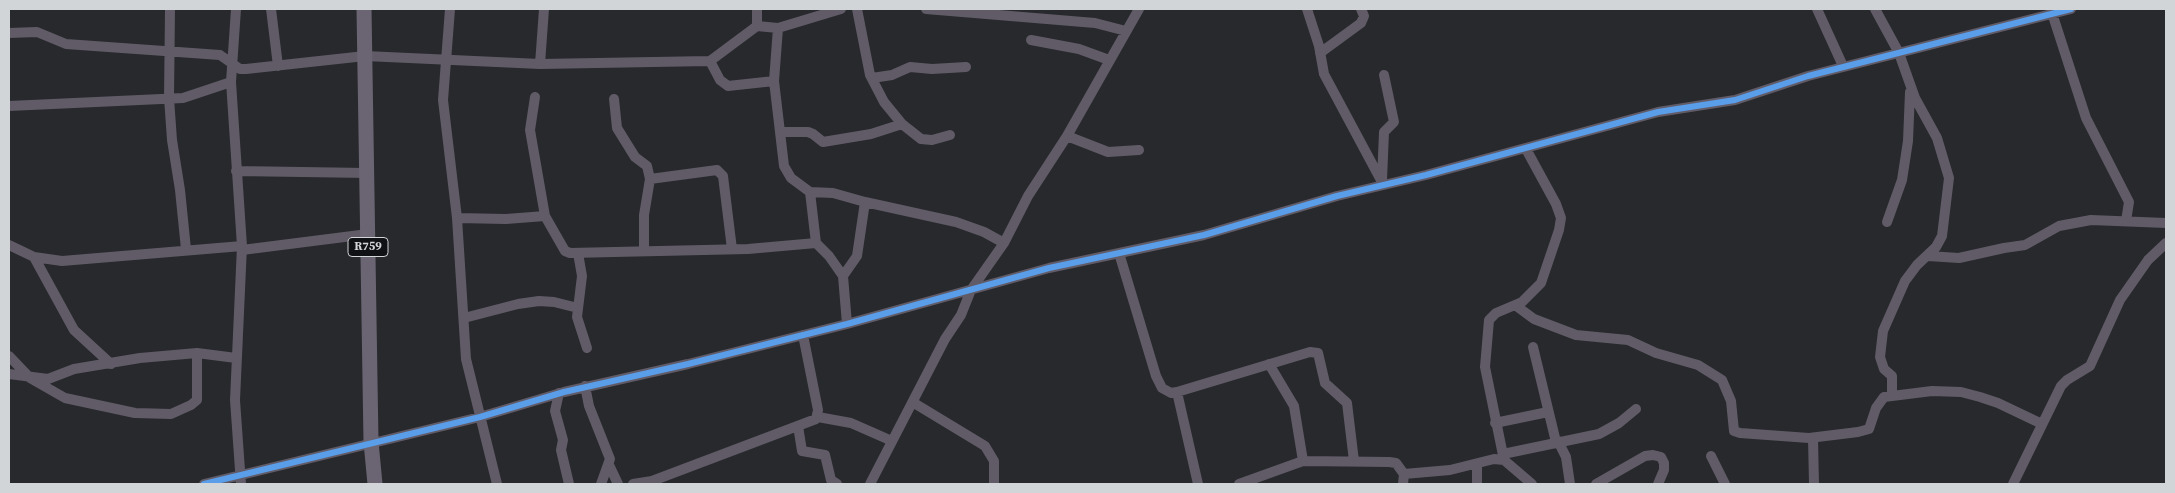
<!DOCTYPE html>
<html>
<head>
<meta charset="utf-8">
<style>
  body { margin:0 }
  #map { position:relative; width:2175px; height:493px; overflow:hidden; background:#27292c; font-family:"Source Serif 4",serif }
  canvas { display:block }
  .frame { position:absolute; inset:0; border:10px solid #d2d5d8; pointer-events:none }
</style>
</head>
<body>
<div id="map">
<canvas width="2175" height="493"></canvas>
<div class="frame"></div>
</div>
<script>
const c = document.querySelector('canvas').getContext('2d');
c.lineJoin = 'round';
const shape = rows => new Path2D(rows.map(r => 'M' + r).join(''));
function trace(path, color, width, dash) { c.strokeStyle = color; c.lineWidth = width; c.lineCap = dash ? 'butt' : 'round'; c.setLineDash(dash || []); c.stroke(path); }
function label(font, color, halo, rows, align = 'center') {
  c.font = font + ' "Source Serif 4",serif'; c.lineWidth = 5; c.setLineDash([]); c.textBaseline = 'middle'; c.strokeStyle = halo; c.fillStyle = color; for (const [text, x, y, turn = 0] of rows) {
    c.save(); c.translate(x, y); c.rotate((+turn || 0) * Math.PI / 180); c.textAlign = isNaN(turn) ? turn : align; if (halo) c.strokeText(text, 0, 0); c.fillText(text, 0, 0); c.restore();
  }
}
trace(shape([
  [170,9,169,98,172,140,180,190,186,249],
  [236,9,231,82,242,246,235,400,241,484],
  [271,9,278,66],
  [450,9,443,100,457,218,466,359,497,484],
  [857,9,870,75,884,102,902,124,921,139,932,140,950,135],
  [926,9,1095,23,1126,31],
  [1307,9,1319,46,1324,74,1383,184],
  [1817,9,1843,66],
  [1875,9,1899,53,1915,98,1937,138,1949,178,1942,236,1936,247,1917,265,1905,281,1883,331,1880,357,1884,369,1892,376,1892,395],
  [2052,13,2086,118,2129,202,2126,221],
  [757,26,778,28,841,9],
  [778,28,774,81,784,166,791,178,810,192,833,193,865,202,956,222,984,232,1004,243],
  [9,33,37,32,66,44,220,55,240,69,246,69,365,56,540,64,710,61,757,26,757,9],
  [1031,40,1079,49,1109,60],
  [1320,53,1361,23,1364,16,1361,9],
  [710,61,720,80,728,86,774,81],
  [540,64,544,9],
  [872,78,892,75,910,67,932,69,966,67],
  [535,97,530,130,545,216,565,251,570,253,748,249,816,243,829,256,843,276,847,324],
  [614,99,617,128,635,157,647,166,650,179,644,215,644,250],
  [9,106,183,98,231,82],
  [780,132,808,132,813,134,823,142,871,134,902,124],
  [1067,136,1108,152,1139,150],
  [236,171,367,173],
  [650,179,717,170,723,176,732,249],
  [1382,180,1384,132,1394,122,1384,75],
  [810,192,816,243],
  [457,218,506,219,545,216],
  [1887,222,1902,180,1908,141,1910,92],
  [9,245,34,257,62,261,242,246],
  [242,250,368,234],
  [578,253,582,276,577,317,587,348],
  [1119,253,1156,376,1162,388,1171,393,1177,392,1310,352,1318,353,1325,383,1347,403,1354,461],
  [1928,256,1959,258,2004,248,2025,245,2059,226,2091,220,2166,223],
  [34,257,74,330,111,364],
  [843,276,857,256,865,202],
  [1515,305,1534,319,1576,335,1628,340,1656,353,1698,365,1722,380,1731,401,1734,431,1740,433,1809,438,1858,432,1869,429,1876,408,1884,397,1932,391,1961,392,1980,397,1998,403,2042,424],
  [464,318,518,304,539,301,554,302,578,308],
  [1533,347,1556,442],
  [9,356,30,378,65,398,135,413,171,414,191,405,197,400,197,353],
  [1269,364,1294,406,1303,461],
  [9,374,48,379,74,369,140,358,197,353,236,358],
  [585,386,589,406,610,459,601,484],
  [1177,392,1198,484],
  [559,393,555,411,563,440,561,450,569,484],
  [914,403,985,446,994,461,994,484],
  [818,417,851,423,892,441],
  [1495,423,1548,412],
  [798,426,802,451,825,455,831,480,837,484],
  [1813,438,1814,484],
  [1558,441,1566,457,1570,484],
  [1503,454,1599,434,1619,423,1636,409],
  [1711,456,1725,484],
  [1504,460,1485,367,1489,320,1496,313,1522,302,1541,283,1559,230,1561,218,1556,204,1526,149],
  [609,465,618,484],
  [204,484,480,417,564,392,688,364,847,324,1049,268,1204,235,1337,196,1426,175,1658,112,1735,100,1808,76,2071,9],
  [633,484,652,481,816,419,818,410,803,335],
  [870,484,945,339,961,315,971,290,1004,243,1028,196,1067,136,1139,9],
  [1239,484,1303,461,1389,462,1396,463,1404,474,1450,470,1494,459,1504,460,1532,484],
  [1403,484,1404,474],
  [1477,484,1477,465],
  [1596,484,1645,456,1653,455,1661,457,1664,463,1664,470,1658,484],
  [2013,484,2061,386,2067,380,2090,366,2120,300,2148,260,2166,243]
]), '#615b68', 10);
trace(shape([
  [364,9,371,442,375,484]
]), '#6b6573', 15);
trace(shape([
  [204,484,480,417,564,392,688,364,847,324,1049,268,1204,235,1337,196,1426,175,1658,112,1735,100,1808,76,2071,9]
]), '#5a9eea', 6);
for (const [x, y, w] of [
  [368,247,40]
]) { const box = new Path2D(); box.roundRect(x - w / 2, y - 9.5, w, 19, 4); c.fillStyle = '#101114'; c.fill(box); trace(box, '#d2d5d8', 1); }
label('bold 12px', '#d2d5d8', null, [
  ["R759",368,247]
]);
</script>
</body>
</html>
